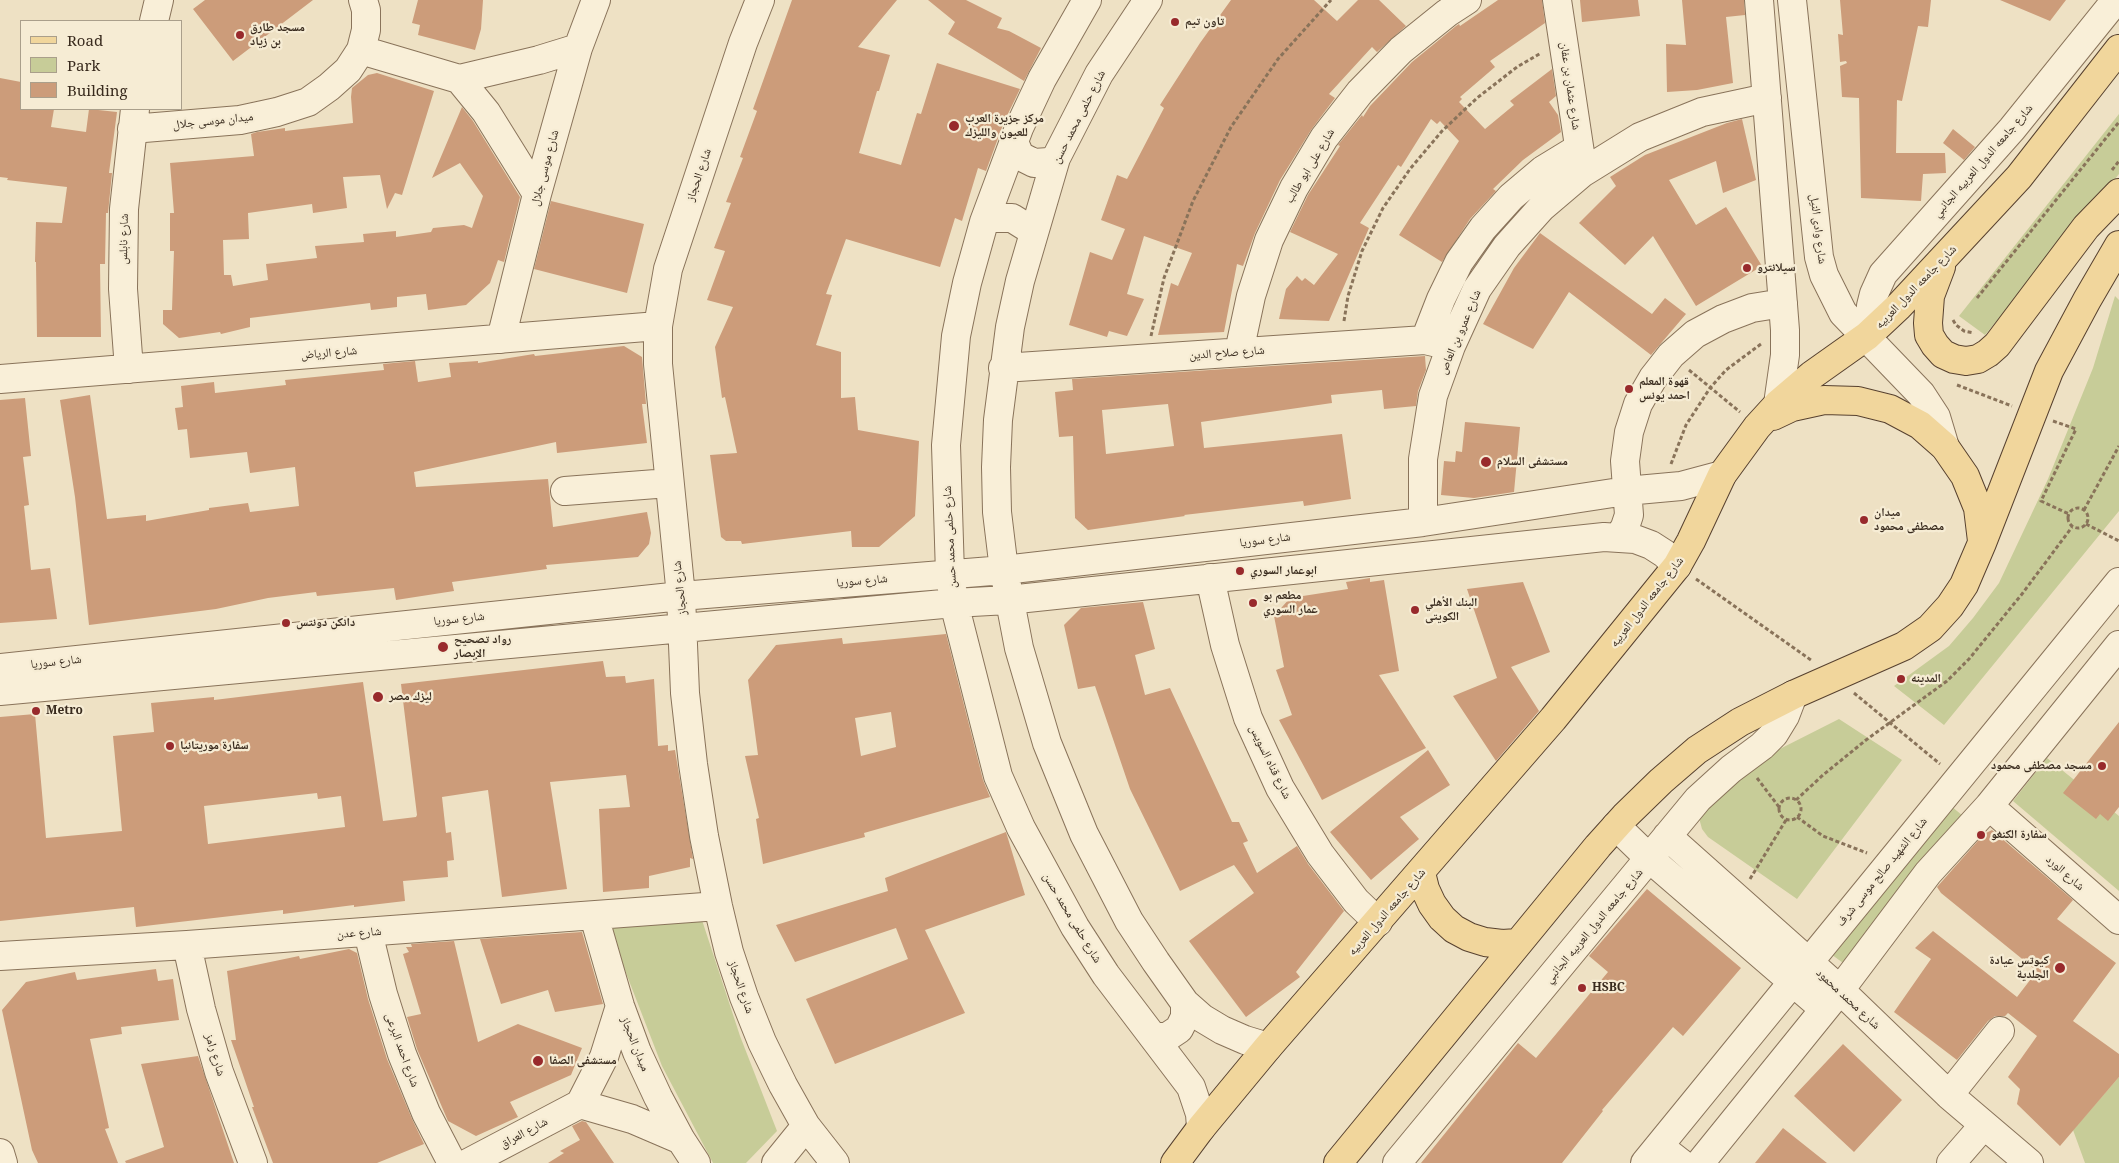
<!DOCTYPE html>
<html>
<head>
<meta charset="utf-8">
<style>
  body { margin:0 }
  #map { position:relative; width:2119px; height:1163px; overflow:hidden; background:#eee1c4; font-family:"Noto Serif",serif }
  canvas { display:block }
  .legend { position:absolute; left:20px; top:20px; width:162px; height:90px; box-sizing:border-box; background:#f6ecd4; border:1px solid #aa9f8b; margin:0; padding:6px 9px; list-style:none; font-size:15px; color:#392b1e }
  .legend li { display:flex; align-items:center; gap:10px; height:25px }
  .legend b { width:25px; border:1px solid #aa9f8b }
</style>
</head>
<body>
<div id="map">
<canvas width="2119" height="1163"></canvas>
<ul class="legend">
<li><b style="height:6px;background:#f1d69c"></b>Road</li>
<li><b style="height:14px;background:#c7cc98"></b>Park</li>
<li><b style="height:14px;background:#cc9c7a"></b>Building</li>
</ul>
</div>
<script>
const c = document.querySelector('canvas').getContext('2d');
c.lineJoin = 'round';
function paint(path, color) { c.fillStyle = color; c.fill(path, 'evenodd'); }
const shape = rows => new Path2D(rows.map(r => 'M' + r).join(''));
function trace(path, color, width, dash) { c.strokeStyle = color; c.lineWidth = width; c.lineCap = dash ? 'butt' : 'round'; c.setLineDash(dash || []); c.stroke(path); }
function label(font, color, halo, rows, align = 'center') {
  c.font = font + ' "Noto Serif","Noto Naskh Arabic",serif'; c.lineWidth = 4.5; c.setLineDash([]); c.textBaseline = 'middle'; c.strokeStyle = halo; c.fillStyle = color; for (const [text, x, y, turn = 0] of rows) {
    c.save(); c.translate(x, y); c.rotate((+turn || 0) * Math.PI / 180); c.textAlign = isNaN(turn) ? turn : align; if (halo) c.strokeText(text, 0, 0); c.fillText(text, 0, 0); c.restore();
  }
}
paint(shape([
  [2119,114,2119,174,1985,335,1959,316],
  [2115,296,2119,300,2119,511,1944,725,1894,686,1949,646,1973,618,1999,583,2048,479,2093,368],
  [1839,719,1902,760,1797,899,1708,837,1702,829,1699,818,1705,801,1756,761],
  [2047,758,2119,816,2119,891,2013,801],
  [1945,801,1969,821,1850,968,1824,949],
  [700,914,740,1036,777,1131,746,1163,713,1163,662,1066,609,929],
  [2119,1077,2119,1163,2085,1163,2073,1130]
]), '#c7cc98');
paint(shape([
  [205,0,313,0,233,61,193,9],
  [418,0,483,0,481,29,475,50,418,35,420,25,412,23],
  [792,0,897,0,858,47,890,55,879,91,877,91,859,153,901,165,917,113,921,114,937,63,1020,89,1004,122,986,171,978,168,962,221,955,218,940,267,846,239,826,294,832,295,816,345,841,352,841,398,855,397,858,430,919,441,915,516,879,547,852,547,851,531,742,544,741,541,726,541,721,537,710,455,737,453,725,397,722,398,715,347,733,307,707,300,725,251,714,248,731,203,726,202,743,158,740,157,757,111,753,109],
  [928,0,966,0,1002,18,997,28,1009,31,1041,48,1024,81,948,34,955,22],
  [1231,0,1314,0,1337,21,1358,0,1379,0,1406,26,1377,52,1372,47,1329,94,1335,98,1311,130,1280,180,1255,233,1243,266,1237,264,1224,332,1158,335,1171,283,1178,286,1192,253,1144,236,1127,294,1144,299,1127,336,1109,331,1107,337,1069,325,1090,252,1112,260,1125,229,1101,220,1117,175,1127,179,1164,108,1160,105,1200,43],
  [1498,0,1542,0,1545,23,1490,61,1495,67,1460,97,1462,99,1459,102,1485,129,1514,105,1510,101,1552,69,1556,96,1549,102,1558,115,1561,132,1523,160,1493,189,1496,191,1470,219,1442,262,1399,235,1459,141,1440,121,1437,124,1431,119,1401,167,1398,165,1360,223,1369,228,1329,321,1279,319,1286,289,1297,276,1302,281,1305,278,1314,285,1338,254,1290,232,1308,195,1340,146,1338,145,1362,115,1363,117,1370,106,1412,62,1456,26,1459,24,1460,26],
  [1580,0,1638,0,1640,16,1582,22],
  [1682,0,1744,0,1745,15,1726,17,1733,83,1697,90,1667,92,1666,44,1686,45],
  [1840,0,1931,0,1928,27,1918,26,1902,101,1897,100,1896,153,1945,153,1946,173,1923,174,1921,201,1861,198,1859,98,1842,97,1840,66,1847,63,1846,61,1840,62,1838,34,1843,35],
  [2000,0,2066,0,2050,21],
  [377,73,434,91,402,195,395,193,387,209,380,175,343,177,347,208,313,213,312,204,248,213,249,239,223,240,224,275,231,275,233,286,268,280,266,264,317,258,315,246,364,242,363,234,396,231,396,237,431,232,433,228,464,225,472,228,483,196,460,163,432,178,462,107,473,121,520,197,504,262,498,260,490,283,466,305,428,310,426,294,397,297,397,307,371,310,370,303,250,318,250,327,221,334,220,332,179,338,163,324,163,310,172,310,174,251,170,251,170,213,174,213,170,163,254,156,251,134,257,132,285,128,285,131,353,123,351,97,352,88,368,75],
  [0,78,21,82,21,109,54,109,51,127,86,132,89,109,117,112,109,173,112,173,108,213,106,213,105,264,100,264,101,337,37,337,36,262,35,262,36,222,62,223,67,187,7,180,8,178,0,177],
  [1742,119,1756,180,1723,193,1716,161,1669,180,1696,225,1726,207,1762,266,1696,306,1653,236,1625,265,1579,223,1616,186,1610,177,1645,155,1727,123],
  [1953,129,1975,147,1964,160,1943,143],
  [551,201,644,224,627,293,534,269],
  [1540,233,1652,314,1665,298,1686,314,1651,355,1569,292,1533,349,1483,324,1514,268],
  [624,346,642,357,646,404,642,404,647,443,557,453,556,442,414,472,416,487,548,479,553,527,647,512,651,533,649,544,638,557,546,565,547,569,452,582,454,591,396,600,394,588,317,596,316,592,268,598,216,609,89,625,75,497,60,400,90,395,107,519,146,515,146,521,209,510,209,508,248,503,250,512,299,506,295,467,250,473,247,452,190,458,187,429,178,430,175,408,183,407,181,386,214,382,215,393,286,385,285,380,384,370,383,364,415,361,418,382,451,377,449,363,478,361,478,363,534,354,535,356],
  [1425,356,1426,370,1418,391,1416,406,1384,409,1382,390,1331,395,1332,403,1201,422,1204,448,1342,434,1351,499,1304,506,1303,501,1184,515,1185,516,1088,530,1075,518,1073,436,1059,437,1055,392,1073,390,1072,379],
  [1168,404,1174,446,1106,454,1102,410],
  [25,398,31,456,23,457,29,505,24,506,31,570,50,568,57,619,0,623,0,400],
  [1465,422,1520,427,1514,492,1474,498,1441,495,1444,461,1455,462,1456,451,1462,452],
  [1370,578,1370,582,1384,580,1399,671,1379,675,1426,748,1322,800,1279,720,1292,715,1276,670,1284,667,1274,616,1290,598,1348,589,1346,582],
  [1523,582,1550,652,1511,667,1539,711,1496,761,1453,696,1497,678,1467,589],
  [1143,602,1155,649,1135,655,1145,695,1170,688,1232,822,1239,822,1248,841,1243,843,1257,873,1297,846,1308,864,1344,911,1296,972,1300,977,1246,1017,1189,941,1254,893,1234,865,1180,891,1130,789,1095,686,1078,689,1064,625,1081,608],
  [946,634,983,780,990,797,864,833,865,837,763,864,756,819,759,818,745,756,758,755,748,680,776,645,842,638,843,644],
  [891,712,896,747,861,756,855,718],
  [603,661,606,677,625,676,626,683,654,679,658,746,668,745,668,751,675,750,693,859,690,858,690,867,649,876,649,888,603,892,599,809,630,807,626,775,550,782,567,889,502,897,488,790,442,797,446,833,451,832,454,860,447,861,448,877,403,881,405,901,354,907,354,905,283,914,283,910,136,927,134,907,0,921,0,717,35,714,46,838,122,831,113,736,154,732,151,703,214,697,214,700,363,682,383,821,416,817,417,815,401,684],
  [317,793,318,799,341,796,345,827,208,844,204,806],
  [2119,722,2119,807,2108,821,2100,814,2096,819,2063,793],
  [1428,750,1450,785,1400,817,1419,839,1371,880,1330,832],
  [1992,830,2073,900,2057,919,2116,963,2073,1021,2119,1054,2119,1077,2060,1146,2017,1104,2020,1089,2008,1077,2037,1036,2008,1013,2005,1016,1995,1016,1988,1021,1957,1060,1894,1012,1931,959,1915,948,1933,931,2017,997,2037,971,1941,893,1937,887,1984,834],
  [1006,832,1025,895,925,930,965,1013,835,1064,806,999,908,959,896,928,795,962,776,925,888,891,885,878],
  [1647,889,1741,968,1683,1036,1673,1027,1602,1110,1603,1111,1562,1163,1421,1163,1518,1043,1536,1058,1608,972,1589,956],
  [582,932,603,1004,555,1012,548,990,501,1004,480,939],
  [454,941,478,1042,518,1024,582,1048,571,1075,510,1102,518,1117,476,1136,448,1121,417,1049,407,1017,421,1014,403,954,409,952,406,947,412,947,411,944],
  [349,949,357,953,368,999,387,1059,412,1119,424,1144,377,1163,273,1163,252,1107,254,1107,231,1040,236,1040,227,971,299,956,300,959],
  [156,969,158,981,173,979,179,1020,121,1027,122,1034,90,1039,109,1128,105,1129,118,1163,38,1163,32,1150,2,1010,26,982,75,972,77,980],
  [1843,1044,1902,1100,1854,1152,1794,1096],
  [198,1056,234,1163,126,1163,125,1161,164,1147,141,1064],
  [582,1121,586,1122,614,1163,548,1163,564,1153,560,1151,580,1140,572,1126],
  [1783,1128,1827,1163,1755,1163]
]), '#cc9c7a');
const minor = shape([
  [760,0,743,43,668,269,658,326,658,364,681,596,685,693,693,764,704,836,718,906,729,952,744,997,762,1042,783,1085,806,1126,835,1163],
  [1087,0,1042,79,1019,128,984,222,967,283,956,336,946,445,950,574,954,603,998,776,1021,828,1075,927,1106,975,1191,1087,1200,1114,1201,1128],
  [1148,0,1099,74,1056,158,1020,281,1010,327,998,420,996,467,997,512,1004,570,1019,648,1047,743,1084,834,1129,921,1156,962,1185,1003,1202,1018,1222,1030,1245,1040,1268,1047],
  [1557,0,1582,166],
  [1759,0,1785,330,1785,355,1778,404],
  [1792,0,1819,257,1824,275,1843,313,1921,394,1936,417,1945,447],
  [154,21,159,0],
  [361,50,459,79,539,60,578,48],
  [459,79,486,112,537,194],
  [132,129,240,120,277,112,308,102,329,87,348,70,361,50,366,30,366,10,363,0],
  [1014,142,1020,156,1034,163,1049,162,1056,158],
  [984,222,993,218,1012,218,1028,228,1033,235],
  [1873,330,1871,306,1874,294,1883,274,2012,129,2116,0],
  [501,339,537,194,578,48,596,0],
  [1425,340,1441,299,1459,262,1483,228,1511,197,1543,170,1579,148],
  [1239,352,1251,296,1269,240,1294,188,1324,138,1360,92,1401,50,1447,13,1467,0],
  [1003,368,1425,340,1451,346],
  [129,369,123,289,124,209,135,109],
  [0,379,658,326],
  [565,491,669,483],
  [1423,522,1423,459,1433,396,1451,346,1477,289,1507,246,1542,207,1582,173,1640,137,1702,112,1767,98],
  [1619,537,1625,527,1629,515,1625,461,1629,432,1638,404,1653,378,1671,355,1695,334,1723,319,1752,308,1783,303],
  [1210,578,1225,645,1248,718,1280,788,1320,854,1356,901,1378,922],
  [0,668,681,596,1004,570,1423,522,1626,491,1681,486,1722,475],
  [0,691,954,603,1008,600,1604,537,1635,539,1651,545,1665,554,1677,566],
  [1989,806,2119,920],
  [1616,826,1650,859,1824,1009],
  [1667,836,1840,990,1949,1095,2029,1163],
  [594,916,620,1006,637,1052,658,1097,681,1140,696,1163],
  [368,932,383,994,402,1054,426,1113,452,1163],
  [187,945,201,1009,219,1072,253,1163],
  [0,956,187,945,718,906],
  [1153,1037,1167,1037,1179,1029,1185,1017,1185,1003],
  [1949,1095,2000,1031],
  [580,1104,632,1119,681,1140],
  [1659,1146,1681,1163],
  [0,1153,3,1163],
  [468,1163,580,1104,604,1057,620,1006],
  [776,1163,806,1126],
  [1397,1163,1698,799,1731,769,1762,746,1774,734,1785,716,1793,695],
  [1645,1163,2119,582],
  [1700,1163,1840,990,1928,873,1989,806,2119,645],
  [1951,1163,1984,1125]
]);
const major = shape([
  [1941,267,1930,296,1928,323,1929,335,1935,345,1943,354,1954,359,1966,361,1978,359,1988,353,1997,345,2086,227,2119,193],
  [1773,416,1792,407,1824,400,1858,401,1890,409,1920,425,1945,447,1965,476,1978,508,1982,541],
  [1421,873,1425,889,1432,904,1442,918,1454,929,1469,937,1485,942,1502,944,1518,943],
  [1175,1163,1201,1128,1268,1047,1553,719,1677,566,1691,541,1722,475,1757,427,1778,404,1812,375,1867,336,1899,306,2019,177,2119,49],
  [1338,1163,1598,846,1625,816,1661,781,1697,750,1740,722,1793,695,1904,646,1930,628,1950,606,1964,585,1982,543,2049,371,2087,300,2119,245]
]);
trace(minor, '#89735a', 30);
trace(major, '#57412f', 30);
trace(shape([
  [2112,170,2119,161],
  [1977,298,2119,122],
  [1953,320,1956,325,1964,331,1974,333],
  [1344,321,1348,296,1362,251,1383,208,1410,169,1442,131,1477,98,1517,67,1541,53],
  [1151,336,1164,278,1193,201,1231,127,1278,59,1331,0],
  [1689,370,1740,412],
  [1957,385,2012,406],
  [2053,421,2076,429,2041,501,2069,514],
  [1671,464,1686,425,1710,388,1726,370,1761,344],
  '2068 518a10 10 0 1 1 20 0a10 10 0 1 1-20 0Z',
  [2084,510,2119,446],
  [2086,524,2119,541],
  [1696,579,1811,660],
  [1854,693,1940,764],
  [1757,778,1779,807],
  '1779 809a11 11 0 1 1 22 0a11 11 0 1 1-22 0Z',
  [1796,800,1823,775,1866,740,1947,681,1969,659,2022,594,2072,527],
  [1797,817,1823,836,1867,853],
  [1750,879,1786,820]
]), '#89735a', 3, [4, 2.5]);
trace(minor, '#f9efd8', 28);
trace(major, '#f1d69c', 28);
for (const [x, y, r, color] of [
  [1175,22,5,"#982a2c"],
  [240,35,5,"#982a2c"],
  [954,126,6,"#982a2c"],
  [1747,268,5,"#982a2c"],
  [1629,389,5,"#982a2c"],
  [1486,462,6,"#982a2c"],
  [1864,520,5,"#982a2c"],
  [1240,571,5,"#982a2c"],
  [1253,603,5,"#982a2c"],
  [1415,610,5,"#982a2c"],
  [286,623,5,"#982a2c"],
  [443,647,6,"#982a2c"],
  [1901,679,5,"#982a2c"],
  [378,697,6,"#982a2c"],
  [36,711,5,"#982a2c"],
  [170,746,5,"#982a2c"],
  [2102,766,5,"#982a2c"],
  [1981,835,5,"#982a2c"],
  [2060,968,6,"#982a2c"],
  [1582,988,5,"#982a2c"],
  [538,1061,6,"#982a2c"]
]) { const dot = new Path2D(); dot.arc(x, y, r, 0, 2 * Math.PI); c.fillStyle = color; c.fill(dot); trace(dot, '#f6ecd4', 2); }
label('bold 12px', '#392b1e', '#f6ecd4', [
  ["تاون تيم",1185,22],
  ["مسجد طارق",250,28],
  ["بن زياد",250,42],
  ["مركز جزيرة العرب",965,119],
  ["للعيون والليزك",965,133],
  ["سيلانترو",1757,268],
  ["قهوة المعلم",1639,382],
  ["احمد يونس",1639,396],
  ["مستشفى السلام",1497,462],
  ["ميدان",1874,513],
  ["مصطفى محمود",1874,527],
  ["ابوعمار السوري",1250,571],
  ["مطعم بو",1263,596],
  ["عمار السوري",1263,610],
  ["البنك الأهلي",1425,603],
  ["الكويتى",1425,617],
  ["دانكن دونتس",296,623],
  ["رواد تصحيح",454,640],
  ["الإبصار",454,654],
  ["المدينه",1911,679],
  ["ليزك مصر",389,697],
  ["Metro",46,711],
  ["سفارة موريتانيا",180,746],
  ["مسجد مصطفى محمود",2092,766,"right"],
  ["سفارة الكنغو",1991,835],
  ["كيوتس عيادة",2049,961,"right"],
  ["الجلدية",2049,975,"right"],
  ["HSBC",1592,988],
  ["مستشفى الصفا",549,1061]
], 'left');
label('12px', '#392b1e', '#f6ecd4', [
  ["شارع عثمان بن عفان",1570,86,82],
  ["شارع حلمى محمد حسن",1079,117,-63],
  ["ميدان موسى جلال",213,121,-6],
  ["شارع جامعه الدول العربيه الجانبي",1983,161,-49],
  ["شارع على ابو طالب",1310,166,-59],
  ["شارع موسى جلال",545,168,-75],
  ["شارع الحجاز",699,175,-71],
  ["شارع وادى النيل",1818,229,83],
  ["شارع نابلس",124,239,-89],
  ["شارع جامعه الدول العربيه",1916,287,-46],
  ["شارع عمرو بن العاص",1460,332,-67],
  ["شارع الرياض",329,353,-5],
  ["شارع صلاح الدين",1227,353,-4],
  ["شارع حلمى محمد حسن",950,537,-93],
  ["شارع سوريا",1265,540,-7],
  ["شارع سوريا",862,581,-5],
  ["شارع الحجاز",680,588,-96],
  ["شارع جامعه الدول العربيه",1647,602,-52],
  ["شارع سوريا",459,619,-6],
  ["شارع سوريا",56,662,-6],
  ["شارع قناه السويس",1270,762,64],
  ["شارع الشهيد صالح موسى شرف",1882,872,-51],
  ["شارع الورد",2065,873,41],
  ["شارع جامعه الدول العربيه",1387,912,-49],
  ["شارع حلمى محمد حسن",1072,918,59],
  ["شارع جامعه الدول العربيه الجانبي",1594,926,-50],
  ["شارع عدن",359,933,-4],
  ["شارع الحجاز",741,987,71],
  ["شارع محمد محمود",1848,999,43],
  ["ميدان الحجاز",635,1044,68],
  ["شارع احمد البرعى",402,1050,70],
  ["شارع رامز",215,1055,73],
  ["شارع العراق",524,1133,-28]
]);
</script>
</body>
</html>
